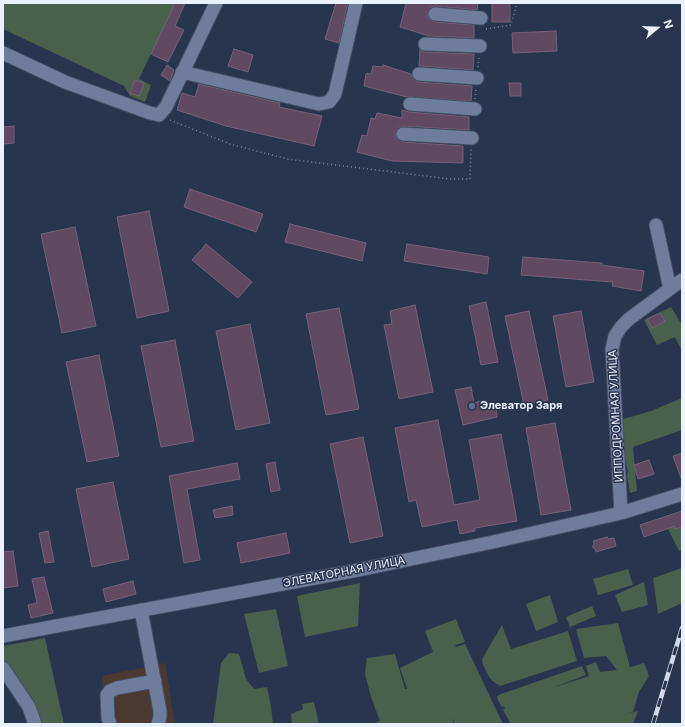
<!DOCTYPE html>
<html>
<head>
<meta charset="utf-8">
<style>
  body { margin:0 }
  #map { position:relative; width:685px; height:727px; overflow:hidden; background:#28354f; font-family:Inter,sans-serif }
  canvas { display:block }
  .frame { position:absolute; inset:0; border:4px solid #e9f0fe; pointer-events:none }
  .north { position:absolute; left:637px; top:8px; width:40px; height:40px; -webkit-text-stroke:3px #28354f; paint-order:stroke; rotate:71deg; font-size:11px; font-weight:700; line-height:16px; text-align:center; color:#e9f0fe }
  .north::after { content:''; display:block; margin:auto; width:14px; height:18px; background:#e9f0fe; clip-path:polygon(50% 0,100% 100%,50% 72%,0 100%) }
</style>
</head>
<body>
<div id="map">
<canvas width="685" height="727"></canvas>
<div class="frame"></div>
<div class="north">N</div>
</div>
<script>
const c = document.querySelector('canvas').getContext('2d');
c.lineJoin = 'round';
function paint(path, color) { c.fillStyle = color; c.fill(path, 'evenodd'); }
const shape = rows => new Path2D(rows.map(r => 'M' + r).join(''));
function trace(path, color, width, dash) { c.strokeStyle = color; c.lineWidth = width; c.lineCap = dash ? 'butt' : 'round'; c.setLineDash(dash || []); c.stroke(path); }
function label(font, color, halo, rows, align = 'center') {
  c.font = font + ' Inter,sans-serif'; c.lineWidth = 3; c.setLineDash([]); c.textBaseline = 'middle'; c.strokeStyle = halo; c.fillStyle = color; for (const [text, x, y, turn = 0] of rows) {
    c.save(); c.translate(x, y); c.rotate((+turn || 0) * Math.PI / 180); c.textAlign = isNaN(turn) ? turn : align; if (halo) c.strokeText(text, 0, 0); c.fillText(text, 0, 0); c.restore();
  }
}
paint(shape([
  [165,663,175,724,106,724,102,676]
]), '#4a392f');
paint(shape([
  [3,3,175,3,139,79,151,85,145,102,130,96,124,86,3,29],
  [671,307,682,325,682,351,675,337,657,345,644,320],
  [682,398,682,430,633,447,637,491,630,493,627,475,628,472,626,463,624,459,620,420,651,411],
  [682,521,682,550,679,551,667,527],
  [682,568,682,603,658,614,653,578],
  [628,569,633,585,598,595,593,579],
  [644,582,648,605,622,612,615,595],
  [360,583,358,626,305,637,297,596],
  [550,595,558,622,536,631,526,604],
  [592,606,596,616,570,627,566,617],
  [276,609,288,666,259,673,244,614],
  [456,619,465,642,455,645,456,647,465,644,503,724,455,724,452,717,454,724,377,724,376,722,380,721,371,697,365,674,367,658,395,654,405,689,407,689,400,668,433,652,425,631],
  [618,623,630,667,644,663,649,676,639,692,633,712,623,715,638,711,633,724,511,724,503,710,505,708,504,706,502,707,498,700,497,696,501,694,582,666,586,675,552,688,589,676,586,666,596,662,600,672,617,670,606,656,584,658,576,629],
  [502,625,511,649,568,631,577,661,500,686,494,682,489,677,483,665,482,659],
  [45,638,64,724,37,724,3,671,3,646],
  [229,653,239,654,246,679,254,689,267,687,271,706,273,724,213,724,221,663],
  [314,702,319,724,292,724,291,714,303,709,302,704]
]), '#47614c');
const building = shape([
  [175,3,185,3,175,26,184,30,168,62,151,54,175,3],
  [336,3,348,3,339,43,325,39,336,3],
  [406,3,478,3,477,10,435,6,431,7,427,13,428,18,434,22,474,25,474,38,429,36,400,27,406,3],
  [492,3,510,3,510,22,492,22,492,3],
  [556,31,557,51,513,53,512,33,556,31],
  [234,49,253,55,248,72,228,66,234,49],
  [420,50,425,52,474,54,473,70,419,66,420,50],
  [167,65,174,70,170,81,161,75,167,65],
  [383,65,411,74,414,80,418,82,472,86,471,101,407,97,364,86,366,74,368,73,371,74,373,66,383,67,383,65],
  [135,80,144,83,139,96,130,93,135,80],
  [509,83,521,83,521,96,510,96,509,83],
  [199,84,280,103,279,107,322,116,314,146,226,126,177,110,182,93,195,97,199,84],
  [402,110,409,112,469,117,469,130,403,126,399,127,395,133,396,138,403,142,463,146,463,163,392,161,357,152,362,135,367,136,371,118,375,119,377,113,402,118,402,110],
  [14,126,14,143,3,144,3,127,14,126],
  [190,189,263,214,256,232,184,207,190,189],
  [149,211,169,311,137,318,117,217,149,211],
  [290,224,366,243,362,261,285,242,290,224],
  [75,227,96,326,62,333,41,234,75,227],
  [206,244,252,282,238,298,192,260,206,244],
  [407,244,489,257,487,274,404,261,407,244],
  [523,257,602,263,602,265,644,271,641,291,612,286,613,282,521,275,523,257],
  [486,302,498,362,481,365,469,306,486,302],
  [415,305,433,392,399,399,384,325,392,324,390,311,415,305],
  [339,308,359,409,326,415,306,314,339,308],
  [529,311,548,400,524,405,505,316,529,311],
  [581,311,594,382,566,387,553,316,581,311],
  [660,313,665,321,652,328,647,319,660,313],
  [250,324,270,423,236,430,216,331,250,324],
  [175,340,194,441,161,447,141,346,175,340],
  [99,355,119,456,87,462,66,362,99,355],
  [471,387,474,403,484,400,486,411,496,409,497,417,463,425,455,390,471,387],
  [438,420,454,505,480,500,469,440,501,434,517,521,475,528,475,531,460,534,457,520,422,527,416,500,409,502,395,428,438,420],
  [555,423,571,510,541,515,526,428,555,423],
  [363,437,383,536,350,543,330,444,363,437],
  [682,453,682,478,681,478,673,456,682,453],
  [649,460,654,474,638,479,634,465,649,460],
  [275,462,280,490,271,492,266,464,275,462],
  [237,463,240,479,187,489,200,560,184,563,169,476,237,463],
  [113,482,129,559,92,567,76,489,113,482],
  [232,506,233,515,215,518,213,510,232,506],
  [682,511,682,527,675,529,675,526,644,537,640,525,682,511],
  [48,531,54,562,45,563,39,533,48,531],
  [286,533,290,553,241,563,237,543,286,533],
  [607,537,608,539,614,538,616,546,596,552,595,549,592,547,594,544,593,541,607,537],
  [13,551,18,586,3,588,3,552,13,551],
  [44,577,53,613,31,618,28,605,37,603,32,579,44,577],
  [133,581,136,594,106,602,103,589,133,581]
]);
paint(building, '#604963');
trace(building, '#77607a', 1);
const minor = shape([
  [435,14,481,18],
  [425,44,480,46],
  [3,53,65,82,150,113,159,115,166,107,216,3],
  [182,72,319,104,329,102,335,94,356,3],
  [419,74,477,78],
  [410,104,475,109],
  [403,134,472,138],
  [656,225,670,289],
  [621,513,612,349,615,336,621,327,629,319,682,280],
  [141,610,160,711,160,717,158,724],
  [3,636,358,570,493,542,621,513,682,494],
  [3,668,29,707,35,724],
  [110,724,108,718,107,695,110,691,117,688,155,681]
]);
trace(minor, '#444f64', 15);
trace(shape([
  [486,29,511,25,517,3],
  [478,67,479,57],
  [475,99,476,89],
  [170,120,230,144,287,159,450,179,470,179,471,148]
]), '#7d879c', 1.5, [1, 3]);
trace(minor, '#6d7d9b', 13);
const rail = shape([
  [653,724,682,628]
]);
trace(rail, '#d2dae9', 4.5);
trace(rail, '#28354f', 3, [9]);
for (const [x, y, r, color] of [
  [472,406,4,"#5c6f8a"]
]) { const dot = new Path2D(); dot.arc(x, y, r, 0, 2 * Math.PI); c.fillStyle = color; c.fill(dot); trace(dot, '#28354f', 1.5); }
label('bold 11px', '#e9f0fe', '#28354f', [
  ["Элеватор Заря",480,406]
], 'left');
label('11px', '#e9f0fe', '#28354f', [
  ["ИППОДРОМНАЯ УЛИЦА",616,416,-93],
  ["ЭЛЕВАТОРНАЯ УЛИЦА",344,572,-11]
]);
</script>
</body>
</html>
